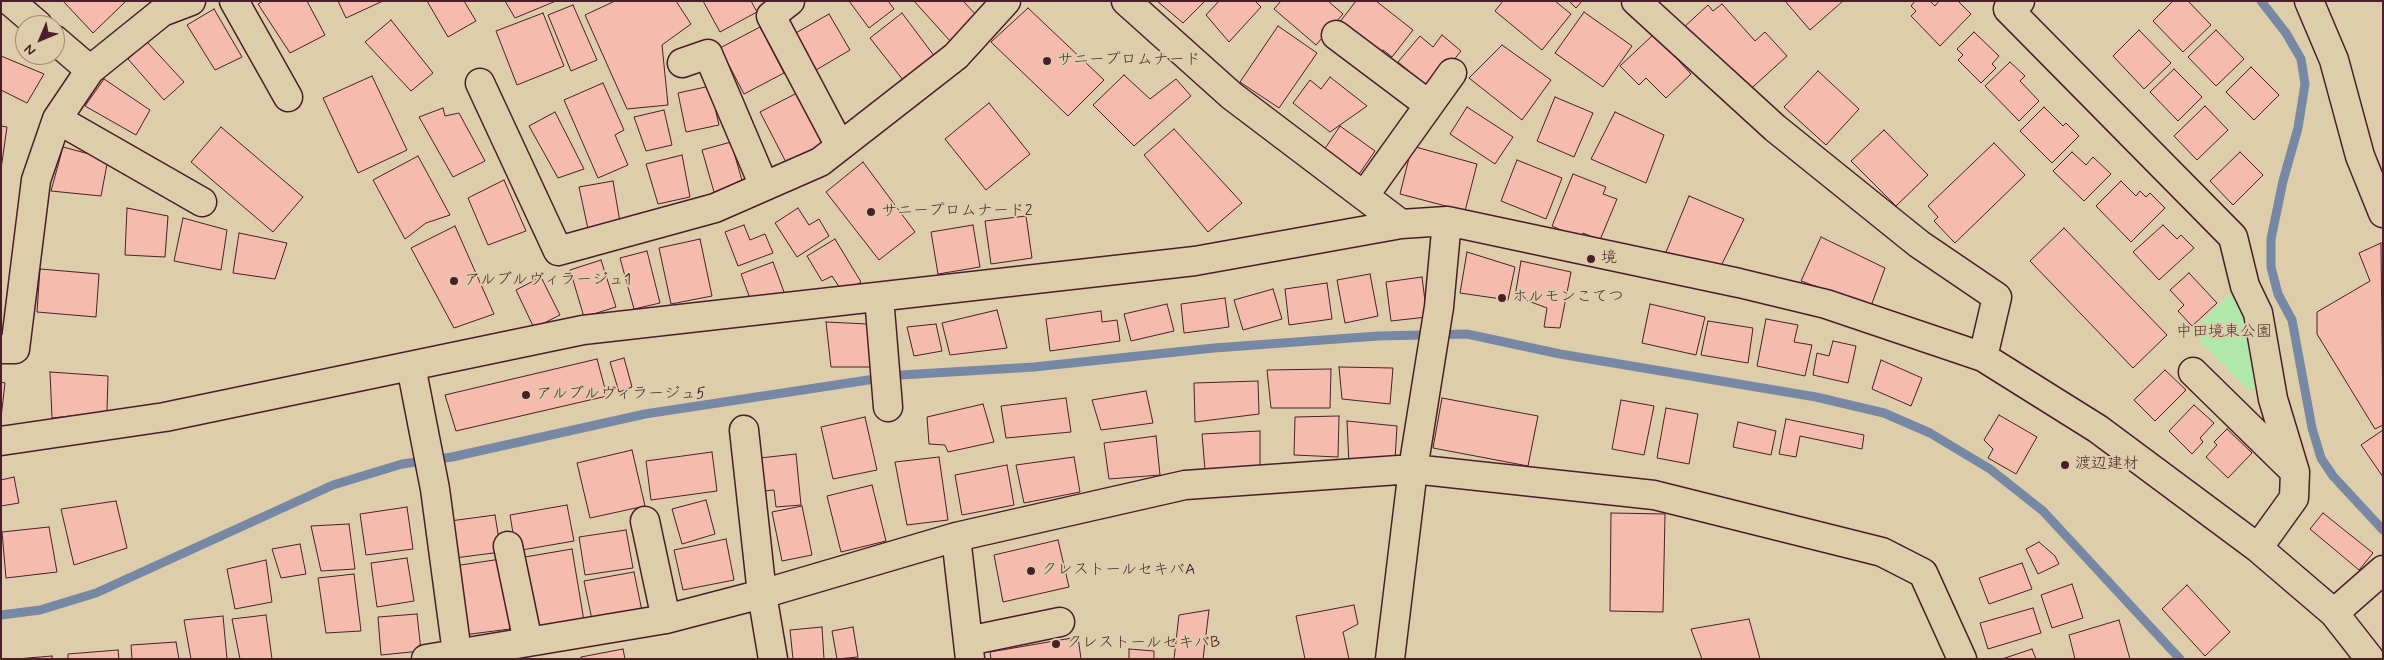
<!DOCTYPE html>
<html>
<head>
<meta charset="utf-8">
<style>
  body { margin:0 }
  #map { position:relative; width:2384px; height:660px; overflow:hidden; background:#decdaa; font-family:Mynerve,sans-serif }
  canvas { display:block }
  .frame { position:absolute; inset:0; border:2px solid #4a1f2b; pointer-events:none }
  .north { position:absolute; left:15px; top:15px; width:50px; height:50px; box-sizing:border-box; background:#decdaa; border:1px solid #a38777; border-radius:50%; rotate:225deg; font-size:14px; font-weight:700; line-height:20px; text-align:center; color:#4a1f2b }
  .north::after { content:''; display:block; margin:auto; width:18px; height:22px; background:#4a1f2b; clip-path:polygon(50% 0,100% 100%,50% 72%,0 100%) }
</style>
</head>
<body>
<div id="map">
<canvas width="2384" height="660"></canvas>
<div class="frame"></div>
<div class="north">N</div>
</div>
<script>
const c = document.querySelector('canvas').getContext('2d');
c.lineJoin = 'round';
function paint(path, color) { c.fillStyle = color; c.fill(path, 'evenodd'); }
const shape = rows => new Path2D(rows.map(r => 'M' + r).join(''));
function trace(path, color, width, dash) { c.strokeStyle = color; c.lineWidth = width; c.lineCap = dash ? 'butt' : 'round'; c.setLineDash(dash || []); c.stroke(path); }
function label(font, color, halo, rows, align = 'center') {
  c.font = font + ' Mynerve,"Klee One",sans-serif'; c.lineWidth = 4; c.setLineDash([]); c.textBaseline = 'middle'; c.strokeStyle = halo; c.fillStyle = color; for (const [text, x, y, turn = 0] of rows) {
    c.save(); c.translate(x, y); c.rotate((+turn || 0) * Math.PI / 180); c.textAlign = isNaN(turn) ? turn : align; if (halo) c.strokeText(text, 0, 0); c.fillText(text, 0, 0); c.restore();
  }
}
paint(shape([
  [2232,292,2249,332,2259,383,2249,391,2191,332]
]), '#b0e8ac');
trace(shape([
  [2261,1,2286,33,2301,59,2305,84,2298,128,2283,181,2271,239,2271,267,2278,294,2292,320,2312,428,2321,458,2333,476,2383,530],
  [1,615,40,610,96,593,333,485,402,464,452,457,645,414,901,375,1034,367,1214,348,1378,336,1467,334,1560,354,1816,397,1884,413,1930,433,1990,469,2043,511,2180,659]
]), '#7688a3', 9);
const building = shape([
  [63,1,126,1,93,33,63,1],
  [263,1,307,1,325,35,290,53,258,4,263,1],
  [338,1,383,1,346,18,338,1],
  [427,1,464,1,476,21,448,37,427,1],
  [505,1,556,1,515,18,505,1],
  [615,1,676,1,691,24,662,45,668,105,627,109,585,15,615,1],
  [703,1,751,1,757,12,720,32,703,1],
  [849,1,888,1,894,9,869,28,849,1],
  [914,1,963,1,978,17,951,42,914,1],
  [1157,1,1205,1,1183,23,1157,1],
  [1219,1,1255,1,1261,7,1229,42,1206,15,1219,1],
  [1281,1,1328,1,1343,14,1316,45,1274,9,1281,1],
  [1356,1,1376,1,1413,30,1392,57,1383,50,1372,56,1336,27,1356,1],
  [1503,1,1555,1,1571,14,1542,50,1495,11,1503,1],
  [1569,1,1582,1,1576,8,1569,1],
  [1785,1,1843,1,1810,30,1785,1],
  [1915,1,1930,1,1935,6,1939,1,1958,1,1971,14,1940,46,1911,16,1916,11,1911,6,1915,1],
  [2173,1,2188,1,2211,25,2183,52,2153,21,2173,1],
  [1722,4,1755,41,1765,32,1787,56,1743,96,1683,28,1708,5,1713,11,1722,4],
  [573,5,597,60,571,71,548,15,573,5],
  [1028,8,1104,80,1068,116,991,42,1028,8],
  [214,9,242,57,215,70,187,25,214,9],
  [1584,12,1632,46,1603,87,1555,53,1584,12],
  [543,13,564,66,517,85,496,31,543,13],
  [902,13,938,61,907,85,870,38,902,13],
  [829,14,850,50,816,70,794,34,829,14],
  [391,20,433,73,411,91,365,42,391,20],
  [1278,26,1317,53,1279,108,1240,82,1278,26],
  [760,27,784,73,744,94,720,48,760,27],
  [2139,30,2171,63,2144,89,2113,56,2139,30],
  [2216,30,2244,59,2216,86,2188,57,2216,30],
  [1974,32,1999,56,1992,64,1996,68,1981,83,1958,60,1963,55,1957,49,1974,32],
  [1654,34,1691,74,1666,98,1646,78,1639,85,1620,66,1654,34],
  [1442,35,1461,51,1430,89,1398,62,1420,36,1433,47,1442,35],
  [147,42,184,82,164,100,128,59,147,42],
  [1502,45,1551,80,1522,120,1469,78,1502,45],
  [1,56,44,74,27,103,1,90,1,56],
  [2010,62,2025,76,2020,81,2039,101,2019,121,1985,86,2010,62],
  [2251,67,2279,95,2254,120,2226,92,2251,67],
  [2174,69,2202,97,2178,121,2150,92,2174,69],
  [1818,71,1859,109,1826,145,1784,107,1818,71],
  [1124,75,1150,99,1176,79,1191,96,1134,146,1093,105,1124,75],
  [372,76,407,150,358,173,323,98,372,76],
  [1330,77,1367,106,1330,132,1293,103,1310,80,1321,89,1330,77],
  [104,79,150,110,136,135,85,106,104,79],
  [603,83,624,130,615,135,628,165,598,178,564,100,603,83],
  [710,86,719,125,686,132,678,93,710,86],
  [797,93,824,148,788,166,760,112,797,93],
  [1555,97,1593,113,1574,157,1537,141,1555,97],
  [989,103,1030,154,986,190,945,139,989,103],
  [2205,106,2228,130,2197,160,2174,136,2205,106],
  [1467,107,1513,137,1495,164,1450,134,1467,107],
  [2044,107,2063,126,2066,123,2079,136,2052,163,2020,131,2044,107],
  [443,108,445,116,459,113,485,161,453,177,419,117,443,108],
  [664,110,672,145,646,151,634,117,664,110],
  [555,112,584,169,558,178,529,126,555,112],
  [1615,112,1664,135,1646,183,1591,159,1615,112],
  [1,126,7,127,1,169,1,126],
  [1340,126,1375,151,1357,177,1322,153,1340,126],
  [221,127,303,197,273,232,191,162,221,127],
  [1174,129,1242,203,1208,232,1144,155,1174,129],
  [1884,130,1928,175,1896,206,1851,161,1884,130],
  [731,142,743,184,714,192,702,150,731,142],
  [1994,143,2025,175,1955,243,1934,221,1938,217,1928,206,1994,143],
  [1412,146,1477,164,1465,211,1400,194,1412,146],
  [63,147,108,159,101,196,51,191,63,147],
  [2072,152,2086,165,2093,157,2111,174,2084,201,2053,171,2072,152],
  [2240,152,2263,175,2233,205,2210,181,2240,152],
  [682,155,690,197,658,204,646,164,682,155],
  [418,156,450,215,426,223,405,239,373,180,418,156],
  [1517,160,1562,178,1546,219,1501,201,1517,160],
  [863,162,915,232,879,260,826,192,863,162],
  [1573,174,1606,187,1603,194,1617,199,1600,240,1583,233,1581,239,1552,226,1573,174],
  [504,180,526,231,488,245,468,198,504,180],
  [613,181,620,222,588,229,579,187,613,181],
  [2121,181,2136,196,2140,191,2146,197,2150,193,2165,208,2131,242,2096,206,2121,181],
  [1689,196,1744,219,1719,270,1666,252,1689,196],
  [127,208,168,216,165,257,125,255,127,208],
  [798,208,809,225,819,219,829,236,797,257,775,223,798,208],
  [1026,216,1032,258,991,264,985,221,1026,216],
  [183,218,227,230,221,270,174,261,183,218],
  [744,225,750,240,765,234,773,253,738,266,725,232,744,225],
  [973,225,980,267,938,274,931,232,973,225],
  [2163,225,2177,239,2181,235,2194,248,2159,280,2133,252,2163,225],
  [455,226,494,314,454,328,411,248,455,226],
  [2064,228,2167,335,2133,368,2030,261,2064,228],
  [239,233,287,243,275,279,233,273,239,233],
  [1821,237,1885,268,1871,306,1801,281,1821,237],
  [700,239,712,296,671,304,659,248,700,239],
  [835,239,861,282,843,293,832,276,822,281,807,256,835,239],
  [2381,243,2383,425,2375,429,2317,334,2317,312,2370,281,2359,253,2381,243],
  [647,251,660,303,634,309,620,258,647,251],
  [1467,252,1515,267,1508,300,1460,293,1467,252],
  [601,260,616,307,584,317,570,270,601,260],
  [1521,261,1571,272,1560,328,1544,327,1547,308,1515,296,1521,261],
  [773,262,784,292,752,304,741,274,773,262],
  [40,269,99,274,96,317,37,312,40,269],
  [2189,273,2217,303,2192,326,2178,311,2184,305,2170,290,2189,273],
  [1370,274,1378,316,1345,323,1337,280,1370,274],
  [541,277,560,315,534,328,516,290,541,277],
  [1422,277,1427,317,1391,321,1386,282,1422,277],
  [1327,283,1332,319,1289,325,1285,289,1327,283],
  [1273,289,1282,319,1243,330,1234,300,1273,289],
  [1225,298,1229,327,1184,333,1181,304,1225,298],
  [1167,304,1174,331,1131,341,1124,314,1167,304],
  [1650,304,1705,317,1696,355,1642,343,1650,304],
  [997,310,1007,348,950,355,942,323,997,310],
  [1101,311,1102,322,1117,320,1120,341,1050,351,1046,319,1101,311],
  [1766,319,1798,325,1794,342,1812,345,1805,376,1757,366,1766,319],
  [1708,321,1753,328,1748,363,1701,355,1708,321],
  [826,322,867,324,872,367,831,367,826,322],
  [936,324,942,351,914,356,907,327,936,324],
  [1833,341,1856,346,1848,383,1813,375,1817,353,1829,356,1833,341],
  [624,358,632,387,619,392,610,362,624,358],
  [597,359,607,396,456,431,445,395,597,359],
  [1881,360,1922,378,1911,406,1872,389,1881,360],
  [1339,367,1393,368,1390,404,1342,399,1339,367],
  [1331,369,1330,408,1271,408,1267,370,1331,369],
  [2165,370,2186,390,2155,421,2134,400,2165,370],
  [50,372,108,376,107,412,52,418,50,372],
  [1258,381,1259,414,1195,422,1194,383,1258,381],
  [1,382,5,383,1,418,1,382],
  [1146,391,1153,423,1101,430,1092,400,1146,391],
  [1066,398,1071,432,1006,438,1001,406,1066,398],
  [1442,398,1538,416,1528,466,1433,448,1442,398],
  [1621,400,1654,406,1644,455,1612,449,1621,400],
  [983,404,994,442,948,452,945,445,929,444,927,417,983,404],
  [2194,405,2214,423,2200,438,2203,442,2192,454,2169,431,2194,405],
  [1666,408,1698,414,1689,464,1657,458,1666,408],
  [1999,415,2037,437,2016,474,1988,458,1993,449,1984,440,1999,415],
  [1339,416,1338,457,1294,455,1295,417,1339,416],
  [865,417,877,470,833,479,821,427,865,417],
  [1786,419,1864,435,1862,449,1800,436,1796,457,1779,454,1786,419],
  [1347,421,1397,426,1395,460,1349,464,1347,421],
  [1738,422,1776,431,1771,455,1733,447,1738,422],
  [2227,429,2252,453,2228,478,2206,457,2217,445,2214,442,2227,429],
  [2383,430,2383,477,2361,445,2383,430],
  [1260,431,1260,469,1205,470,1202,434,1260,431],
  [1156,436,1160,475,1109,479,1104,443,1156,436],
  [632,450,645,506,590,518,577,463,632,450],
  [712,452,717,491,651,500,646,461,712,452],
  [796,454,801,505,776,507,774,490,764,491,760,458,796,454],
  [939,457,948,520,907,525,895,462,939,457],
  [1074,457,1080,492,1024,503,1016,465,1074,457],
  [1007,465,1014,505,962,515,955,475,1007,465],
  [14,477,19,503,1,506,1,480,14,477],
  [872,485,886,541,841,552,827,496,872,485],
  [706,500,715,534,682,544,672,509,706,500],
  [116,501,127,548,74,565,61,509,116,501],
  [567,505,574,541,516,551,510,515,567,505],
  [802,506,812,555,782,561,772,512,802,506],
  [407,507,413,549,366,555,360,514,407,507],
  [1611,513,1665,514,1663,612,1610,611,1611,513],
  [2323,513,2373,553,2359,570,2310,529,2323,513],
  [495,515,501,552,455,558,450,521,495,515],
  [349,524,355,569,321,571,311,526,349,524],
  [49,527,57,572,6,578,2,532,49,527],
  [626,530,633,568,585,575,579,537,626,530],
  [726,539,734,580,683,590,674,550,726,539],
  [1058,540,1069,587,1003,602,994,555,1058,540],
  [2039,542,2055,556,2059,564,2038,574,2026,549,2039,542],
  [300,544,306,574,281,578,272,549,300,544],
  [572,549,584,621,537,629,525,557,572,549],
  [407,558,414,601,377,607,371,563,407,558],
  [501,559,510,629,463,635,454,566,501,559],
  [266,560,272,602,235,609,227,569,266,560],
  [2022,563,2032,589,1989,604,1979,578,2022,563],
  [634,572,642,611,592,620,584,581,634,572],
  [354,574,361,631,326,633,318,578,354,574],
  [2072,584,2083,618,2052,628,2041,595,2072,584],
  [2187,585,2230,632,2205,656,2162,609,2187,585],
  [1354,605,1358,624,1343,632,1349,659,1305,659,1296,616,1354,605],
  [2033,608,2041,633,1988,649,1980,623,2033,608],
  [1209,610,1203,659,1174,659,1179,615,1209,610],
  [417,614,421,651,381,655,378,617,417,614],
  [266,615,272,659,240,659,232,619,266,615],
  [223,616,227,659,191,659,184,620,223,616],
  [1749,619,1760,659,1702,659,1691,629,1749,619],
  [2119,620,2130,659,2075,659,2069,635,2119,620],
  [822,627,824,659,793,659,790,630,822,627],
  [853,627,858,657,837,659,832,631,853,627],
  [1078,637,1081,659,991,659,990,652,1078,637],
  [176,642,179,659,132,659,131,645,176,642],
  [623,649,625,659,581,659,581,657,623,649],
  [1129,649,1154,651,1154,659,1129,659,1129,649],
  [2032,649,2036,659,2002,659,2032,649],
  [118,650,119,659,68,659,68,654,118,650],
  [52,656,52,659,16,659,52,656]
]);
paint(building, '#f5bbad');
trace(building, '#4a1f2b', 1);
const minor = shape([
  [10,1,38,25],
  [234,1,288,97],
  [790,1,771,16,840,146],
  [1126,1,1232,96,1401,224,1447,221,1739,283,1826,304,1983,357,2098,429,2258,548,2334,613,2370,659],
  [1636,1,1775,128,1919,244,1997,297,1983,357],
  [2020,1,2008,9,2233,237,2245,286,2258,313,2273,399,2295,472,2294,498,2258,548],
  [2309,1,2334,60,2360,156,2383,213],
  [1336,35,1429,105],
  [682,63,708,54,764,186],
  [90,70,162,12,191,1],
  [480,83,558,251,715,208,820,162,956,56,1006,1],
  [57,119,202,202],
  [1364,196,1452,73],
  [879,297,888,407],
  [1,349,15,349,36,180,57,119,90,70,55,40],
  [411,366,435,489,457,653],
  [2193,372,2292,469],
  [744,430,762,594,773,659],
  [1,441,165,417,583,330,1195,261,1401,224],
  [645,521,666,619],
  [956,537,970,659],
  [508,546,528,642],
  [2334,613,2383,570],
  [968,641,1060,622],
  [426,659,666,619,762,594,956,537,1185,485,1413,469,1654,495,1882,552,1923,573,1962,659],
  [1390,659,1413,469,1439,307,1447,221]
]);
trace(minor, '#4a1f2b', 31);
trace(minor, '#decdaa', 28);
for (const [x, y, r, color] of [
  [1047,61,5,"#4a1f2b"],
  [871,212,5,"#4a1f2b"],
  [1591,259,5,"#4a1f2b"],
  [454,281,5,"#4a1f2b"],
  [1502,298,5,"#4a1f2b"],
  [526,395,5,"#4a1f2b"],
  [2065,465,5,"#4a1f2b"],
  [1031,571,5,"#4a1f2b"],
  [1056,644,5,"#4a1f2b"]
]) { const dot = new Path2D(); dot.arc(x, y, r, 0, 2 * Math.PI); c.fillStyle = color; c.fill(dot); trace(dot, '#decdaa', 2); }
label('16px', '#4a1f2b', '#decdaa', [
  ["サニープロムナード",1057,61],
  ["サニープロムナード2",881,212],
  ["境",1601,259],
  ["アルブルヴィラージュ1",464,281],
  ["ホルモンこてつ",1512,298],
  ["アルブルヴィラージュ5",536,395],
  ["渡辺建材",2075,465],
  ["クレストールセキバA",1041,571],
  ["クレストールセキバB",1066,644]
], 'left');
label('16px', '#543338', '#decdaa', [
  ["中田境東公園",2224,333]
]);
</script>
</body>
</html>
